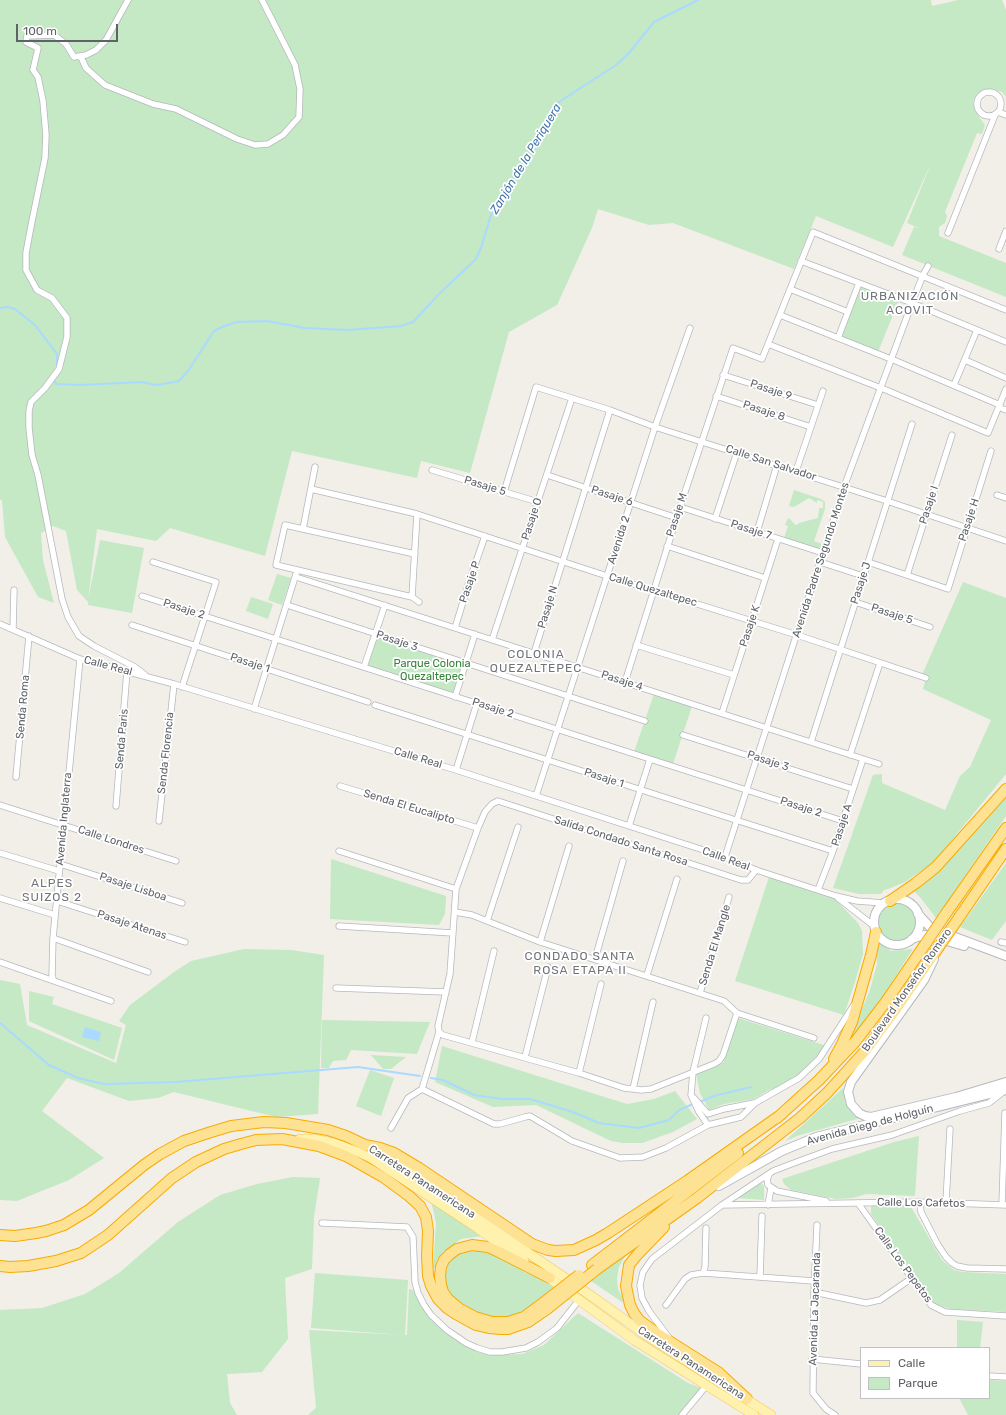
<!DOCTYPE html>
<html>
<head>
<meta charset="utf-8">
<style>
  body { margin:0 }
  #map { position:relative; width:1006px; height:1415px; overflow:hidden; background:#f1efe8; font-family:Rubik,sans-serif }
  canvas { display:block }
  .legend { position:absolute; left:860px; top:1347px; width:130px; height:52px; box-sizing:border-box; background:#fff; border:1px solid #bfc1c3; margin:0; padding:5px 7px; list-style:none; font-size:12px; color:#5f6368 }
  .legend li { display:flex; align-items:center; gap:8px; height:20px }
  .legend b { width:20px; border:1px solid #bfc1c3 }
  .scale { position:absolute; left:16px; top:24px; width:102px; height:18px; box-sizing:border-box; border:2px solid #5f6368; border-top:0; padding-left:5px; font-size:12px; line-height:14px; white-space:nowrap; color:#5f6368; -webkit-text-stroke:3px #fff; paint-order:stroke }
</style>
</head>
<body>
<div id="map">
<canvas width="1006" height="1415"></canvas>
<ul class="legend">
<li><b style="height:5px;background:#fff2af"></b>Calle</li>
<li><b style="height:11px;background:#c5e8c5"></b>Parque</li>
</ul>
<div class="scale">100 m</div>
</div>
<script>
const c = document.querySelector('canvas').getContext('2d');
c.lineJoin = 'round';
function paint(path, color) { c.fillStyle = color; c.fill(path, 'evenodd'); }
const shape = rows => new Path2D(rows.map(r => 'M' + r).join(''));
function trace(path, color, width, dash) { c.strokeStyle = color; c.lineWidth = width; c.lineCap = dash ? 'butt' : 'round'; c.setLineDash(dash || []); c.stroke(path); }
function label(font, color, halo, rows, align = 'center') {
  c.font = font + ' Rubik,sans-serif'; c.lineWidth = 3.5; c.setLineDash([]); c.textBaseline = 'middle'; c.strokeStyle = halo; c.fillStyle = color; for (const [text, x, y, turn = 0] of rows) {
    c.save(); c.translate(x, y); c.rotate((+turn || 0) * Math.PI / 180); c.textAlign = isNaN(turn) ? turn : align; if (halo) c.strokeText(text, 0, 0); c.fillText(text, 0, 0); c.restore();
  }
}
paint(shape([
  [0,0,931,0,932,6,958,0,1002,0,1006,10,1006,97,1002,92,992,89,980,91,975,97,973,102,975,111,985,125,982,134,977,133,945,212,947,216,945,223,939,227,939,236,1006,263,1006,297,902,255,914,227,919,228,907,223,932,161,893,247,816,216,794,269,673,223,649,225,598,209,592,228,557,305,509,332,470,473,421,461,417,478,292,451,265,556,170,528,156,541,97,529,88,600,100,540,144,548,132,613,88,605,88,602,77,590,66,531,53,526,41,533,43,560,54,603,38,597,5,537,2,500,0,500],
  [859,285,899,300,878,352,839,337],
  [794,490,821,499,825,502,825,509,814,541,822,544,820,550,784,538,788,526,785,525,788,518,791,520,794,524,797,525,799,523,818,518,819,508,823,508,823,502,818,500,817,501,817,503,809,498,794,507,789,506],
  [277,574,291,578,282,605,268,600],
  [963,582,1006,598,1006,774,933,863,905,882,891,888,884,890,881,894,859,894,833,888,873,775,882,774,882,783,945,810,960,776,970,767,991,720,923,689,926,678,922,675],
  [251,597,273,604,268,619,246,611],
  [377,637,463,664,454,694,366,666],
  [654,694,692,706,673,764,634,752],
  [1006,795,1006,816,936,918,920,897,914,891,909,891],
  [331,859,446,896,445,914,439,925,330,919],
  [1006,863,1006,921,992,940,960,927],
  [769,877,833,897,858,923,862,931,863,954,855,982,844,1015,735,981],
  '877 922a20 20 0 1 1 40 0a20 20 0 1 1-40 0Z',
  [876,941,891,951,913,949,875,1008,854,1036,854,1028,870,990,877,964],
  [244,949,291,950,324,955,318,1114,276,1117,174,1092,158,1098,129,1101,67,1078,42,1111,104,1158,69,1180,17,1201,0,1200,0,980,20,984,27,1025,116,1063,126,1025,119,1021,130,1005,174,972,191,961],
  [29,991,54,997,52,1004,122,1028,114,1060,29,1021],
  [738,1018,827,1046,798,1075,781,1086,767,1091,754,1099,724,1104,709,1110,700,1093,696,1074,723,1063],
  [322,1020,430,1022,417,1054,351,1050,346,1060,333,1061,329,1068,321,1068],
  [442,1046,627,1104,654,1099,675,1091,697,1119,673,1132,642,1143,623,1143,611,1141,536,1105,493,1107,435,1082],
  [371,1055,406,1057,391,1069,383,1069],
  [370,1070,394,1078,381,1116,356,1106],
  [843,1088,845,1103,855,1113,864,1117,800,1135,785,1141],
  [919,1136,915,1196,866,1194,853,1198,836,1199,791,1190,784,1184,782,1179,894,1142],
  [293,1177,320,1178,314,1217,312,1269,285,1278,288,1339,262,1372,227,1374,230,1403,237,1415,0,1415,0,1310,42,1308,85,1294,119,1273,178,1222,220,1195,257,1184],
  [761,1183,764,1186,764,1200,738,1198],
  [426,1197,483,1236,461,1239,453,1245,444,1251,437,1260,436,1267,433,1268,436,1224,434,1213,432,1205],
  [874,1204,906,1204,911,1207,942,1260,954,1270,963,1272,1006,1274,1006,1312,950,1309,935,1304,871,1214,871,1207],
  [481,1249,512,1263,526,1273,545,1279,557,1287,530,1308,512,1316,491,1317,474,1311,456,1300,448,1292,445,1276,448,1264,460,1252,466,1250],
  [628,1251,619,1267,617,1278,618,1289,624,1300,622,1302,591,1281],
  [315,1273,408,1280,405,1335,407,1335,409,1289,413,1290,425,1310,443,1330,462,1344,476,1351,492,1355,522,1354,544,1345,578,1313,688,1383,701,1388,683,1415,308,1415,316,1408,309,1330,403,1335,311,1328],
  [957,1320,983,1322,980,1348,957,1348],
  [989,1380,1006,1381,1006,1415,968,1415,959,1398,989,1398]
]), '#c5e8c5');
paint(shape([
  [85,1027,101,1032,99,1041,82,1037]
]), '#aadaff');
trace(shape([
  [0,308,8,307,15,309,35,325,57,354,57,369],
  [53,378,56,384,80,385,141,382,157,385,179,381,188,371,214,331,222,327,236,322,267,321,305,328,348,330,401,326,413,322,439,294,475,260,481,248,491,215,504,192,547,128,553,111,559,102,616,65,629,53,654,22,698,0],
  [0,1023,49,1065,78,1078,104,1084,175,1082,358,1067,420,1076],
  [431,1078,443,1080,474,1095,502,1099,530,1099,573,1112,599,1123,639,1128,669,1120,679,1110,693,1104],
  [702,1101,714,1096,751,1087]
]), '#aadaff', 2);
const street = shape([
  [128,0,106,40,96,50,86,55,74,57,66,44,54,35,27,36,26,42,38,48,33,70,38,77,43,101,46,135,45,158,31,226,26,253,26,270,37,290,52,298,67,318,67,337,59,369,45,388,31,402,29,411,29,428,32,455,38,475,62,599,68,617,79,636,94,646,135,667,145,675],
  [81,57,86,68,105,85,153,104,176,109,237,139,255,145,268,144,283,135,299,117,300,89,295,65,262,0],
  '977 104a12 12 0 1 1 24 0a12 12 0 1 1-24 0Z',
  [998,112,1006,115],
  [948,233,995,115],
  [999,249,1006,231],
  [801,261,912,303,1006,342],
  [790,289,848,312],
  [780,315,896,361,1000,405],
  [838,338,859,283],
  [768,344,886,390,988,433,1006,389],
  [965,360,1006,378],
  [723,375,818,405],
  [954,385,977,330],
  [716,396,811,427],
  [1003,409,1006,410],
  [432,470,538,502],
  [796,471,823,391],
  [547,475,677,518],
  [311,489,417,514,607,576,797,635,926,678],
  [504,492,536,387,610,410,655,427,887,501,1006,541],
  [997,495,1006,498],
  [680,507,823,553],
  [715,519,737,452],
  [303,529,315,467],
  [757,532,777,465],
  [667,546,765,578],
  [415,554,285,525,276,565,412,597,419,602],
  [153,562,216,582,182,687],
  [820,562,863,576],
  [868,562,948,589,991,451],
  [907,575,952,435],
  [296,577,879,764],
  [142,596,843,821],
  [412,597,417,514],
  [855,602,930,627],
  [287,605,645,721],
  [0,624,80,659,174,684,456,770,725,857,756,870,836,896,857,901,884,903],
  [132,625,368,702],
  [455,628,469,582,485,536],
  [13,629,14,590],
  [492,640,572,398],
  [636,645,734,675],
  [534,653,610,410],
  [364,667,385,605],
  [625,682,680,507,733,348,762,359,813,232,1006,310],
  [455,697,475,634],
  [375,705,833,851],
  [254,709,296,574],
  [722,713,778,539],
  [683,735,853,789],
  [811,742,912,424],
  [850,755,880,663],
  [456,770,477,703],
  [16,777,29,636],
  [340,786,478,828],
  [536,796,655,427,690,328],
  [0,805,176,861],
  [116,806,127,671],
  [159,821,174,684],
  [629,826,650,759],
  [339,851,456,889],
  [0,853,59,871],
  [725,857,844,487,912,303,923,275,928,266],
  [60,864,182,903],
  [818,890,833,851,863,759],
  [0,898,55,915],
  [838,898,874,926],
  [57,901,185,942],
  [455,912,472,915,540,942,724,1001,737,1013,814,1038],
  [487,921,518,827],
  [339,926,453,933],
  [53,938,148,972],
  [540,942,569,846],
  [1001,942,1006,943],
  [595,959,623,861],
  [0,962,111,1001],
  [647,975,677,879],
  [53,979,52,975,53,938,80,659],
  [336,988,446,992],
  [700,993,729,897],
  [706,1018,693,1072,691,1095,699,1112,708,1125,741,1117,755,1103,799,1078,819,1059,854,1005],
  [439,1032,443,1035,579,1073,624,1088,641,1090,651,1089,714,1064,719,1061,723,1055,737,1013],
  [472,1042,494,951],
  [525,1057,548,967],
  [579,1073,601,984],
  [422,1089,494,1124,500,1124,525,1117,530,1116,572,1141,620,1158,643,1157,666,1148,708,1125],
  [633,1089,653,1002],
  [694,1098,708,1114,724,1109,754,1103],
  [391,1128,408,1098,422,1089,439,1032,438,1026,450,974,456,889,478,828,485,812,492,804,498,801,741,880,748,880,756,870],
  [769,1175,767,1179,768,1185,777,1191,826,1201],
  [920,1202,921,1212,938,1245,946,1257,952,1263,957,1266,967,1268,1006,1269],
  [946,1202,950,1129],
  [858,1203,931,1305,945,1312,1006,1316],
  [722,1205,920,1202,1006,1205],
  [768,1205,771,1188],
  [1002,1205,1005,1113],
  [322,1223,407,1227,413,1237,415,1282,418,1293,424,1305,431,1315,447,1330,466,1343,477,1348,490,1352,502,1352,526,1348,538,1342,557,1328,579,1300],
  [817,1225,814,1292,813,1393,826,1409,835,1415],
  [703,1273,705,1267,706,1228],
  [760,1277,762,1216],
  [814,1292,866,1303,880,1300,912,1278],
  [666,1305,685,1279,691,1275,703,1273,814,1281],
  [669,1338,649,1311,642,1298,640,1285,643,1272,652,1259,722,1205,773,1171,794,1163,832,1149,892,1135,960,1111,989,1103,1003,1092],
  [812,1359,861,1364],
  [989,1376,1006,1377],
  [682,1415,707,1385]
]);
const secondary = shape([
  '874 922a23 23 0 1 1 46 0a23 23 0 1 1-46 0Z',
  [918,914,931,928,1006,956],
  [912,939,920,936,926,935,964,946],
  [934,959,924,980,851,1082,848,1092,851,1104,859,1113,865,1116,871,1117,956,1097,1006,1082],
  [719,1186,782,1151,816,1137,1006,1090]
]);
const primary = shape([
  [300,1139,314,1139,333,1143,358,1152,371,1158,473,1225,524,1261],
  [372,1148,382,1153,590,1295,646,1335,771,1415],
  [545,1275,634,1340,754,1415]
]);
const highway = shape([
  [890,901,916,883,936,867,1006,789],
  [947,912,1006,828],
  [960,916,1006,849],
  [834,1059,842,1044,852,1022,871,955,876,932],
  [777,1118,819,1080,855,1042,885,1003,926,943],
  [664,1227,637,1255,629,1265,626,1286,630,1305,634,1313,639,1320,658,1334,718,1372,747,1399],
  [0,1235,15,1236,36,1233,46,1231,64,1225,89,1210,144,1165,160,1154,184,1141,208,1133,231,1126,264,1122,286,1123,328,1130,346,1136,365,1145,380,1148,394,1153,419,1168,532,1244,548,1250,556,1251,574,1250,596,1240,608,1233,687,1181,782,1114],
  [592,1265,738,1153],
  [0,1266,10,1267,28,1266,56,1261,81,1253,108,1235,172,1178,196,1162,224,1149,241,1144,256,1140,282,1139,319,1146,346,1156,383,1177,409,1196,420,1206,426,1217,428,1231,427,1256,428,1276,431,1286,438,1299,447,1308,456,1314,476,1325,489,1328,501,1329,508,1329,528,1322,547,1309],
  [597,1269,697,1198,800,1118,827,1093,865,1051,896,1009,938,948],
  [543,1303,524,1317,508,1322,492,1322,475,1317,460,1309,448,1299,443,1292,441,1285,440,1276,441,1267,444,1260,450,1254,457,1249,472,1245,488,1247,497,1251,550,1278]
]);
trace(street, '#b5b8bc', 7);
trace(secondary, '#b6babf', 10);
trace(primary, '#f2c960', 10);
trace(highway, '#f9ab00', 12);
trace(street, '#fff', 5.5);
trace(secondary, '#fff', 8);
trace(primary, '#fff2af', 9);
trace(highway, '#fde293', 10);
const highwayBridge = shape([
  [926,943,947,912],
  [938,948,960,916],
  [543,1303,579,1275],
  [547,1309,597,1269]
]);
trace(highwayBridge, '#f9ab00', 12, []);
trace(highwayBridge, '#fde293', 10);
label('11px', '#5f6368', '#fff', [
  ["Pasaje 9",771,390,18],
  ["Pasaje 8",764,411,18],
  ["Calle San Salvador",771,463,18],
  ["Pasaje 5",485,486,17],
  ["Pasaje 6",612,496,18],
  ["Pasaje I",929,505,-72],
  ["Pasaje M",677,515,-72],
  ["Pasaje O",532,519,-72],
  ["Pasaje H",969,520,-72],
  ["Pasaje 7",751,530,18],
  ["Avenida 2",619,540,-72],
  ["Avenida Padre Segundo Montes",821,560,-72],
  ["Pasaje P",470,582,-71],
  ["Pasaje J",861,583,-72],
  ["Calle Quezaltepec",653,590,17],
  ["Pasaje N",548,607,-73],
  ["Pasaje 2",184,609,18],
  ["Pasaje 5",892,614,18],
  ["Pasaje K",750,626,-72],
  ["Pasaje 3",397,641,18],
  ["Pasaje 1",250,663,18],
  ["Calle Real",108,666,15],
  ["Pasaje 4",622,681,18],
  ["Senda Roma",23,707,-85],
  ["Pasaje 2",493,708,18],
  ["Senda Paris",122,739,-85],
  ["Senda Florencia",166,753,-84],
  ["Calle Real",418,758,17],
  ["Pasaje 3",768,761,18],
  ["Pasaje 1",604,778,18],
  ["Senda El Eucalipto",409,807,17],
  ["Pasaje 2",801,807,18],
  ["Avenida Inglaterra",64,819,-85],
  ["Pasaje A",842,825,-72],
  ["Calle Londres",111,840,18],
  ["Salida Condado Santa Rosa",621,841,18],
  ["Calle Real",726,859,20],
  ["Pasaje Lisboa",133,887,18],
  ["Pasaje Atenas",132,925,18],
  ["Senda El Mangle",715,945,-73],
  ["Boulevard Monseñor Romero",907,990,-55],
  ["Avenida Diego de Holguín",870,1125,-15],
  ["Carretera Panamericana",422,1182,33],
  ["Calle Los Cafetos",921,1203,1],
  ["Calle Los Pepetos",903,1265,54],
  ["Avenida La Jacaranda",815,1309,-88],
  ["Carretera Panamericana",691,1363,33]
]);
label('11px', '#348238', '#fff', [
  ["Parque Colonia",432,664],
  ["Quezaltepec",432,677]
]);
label('italic 12px', '#4174aa', '#fff', [
  ["Zanjón de la Periquera",526,159,-59]
]);
c.letterSpacing = '1px';
label('12px', '#70757a', '#fff', [
  ["URBANIZACIÓN",910,297],
  ["ACOVIT",910,311],
  ["COLONIA",536,655],
  ["QUEZALTEPEC",536,669],
  ["ALPES",52,884],
  ["SUIZOS 2",52,898],
  ["CONDADO SANTA",580,957],
  ["ROSA ETAPA II",580,971]
]);
c.letterSpacing = '0px';
</script>
</body>
</html>
